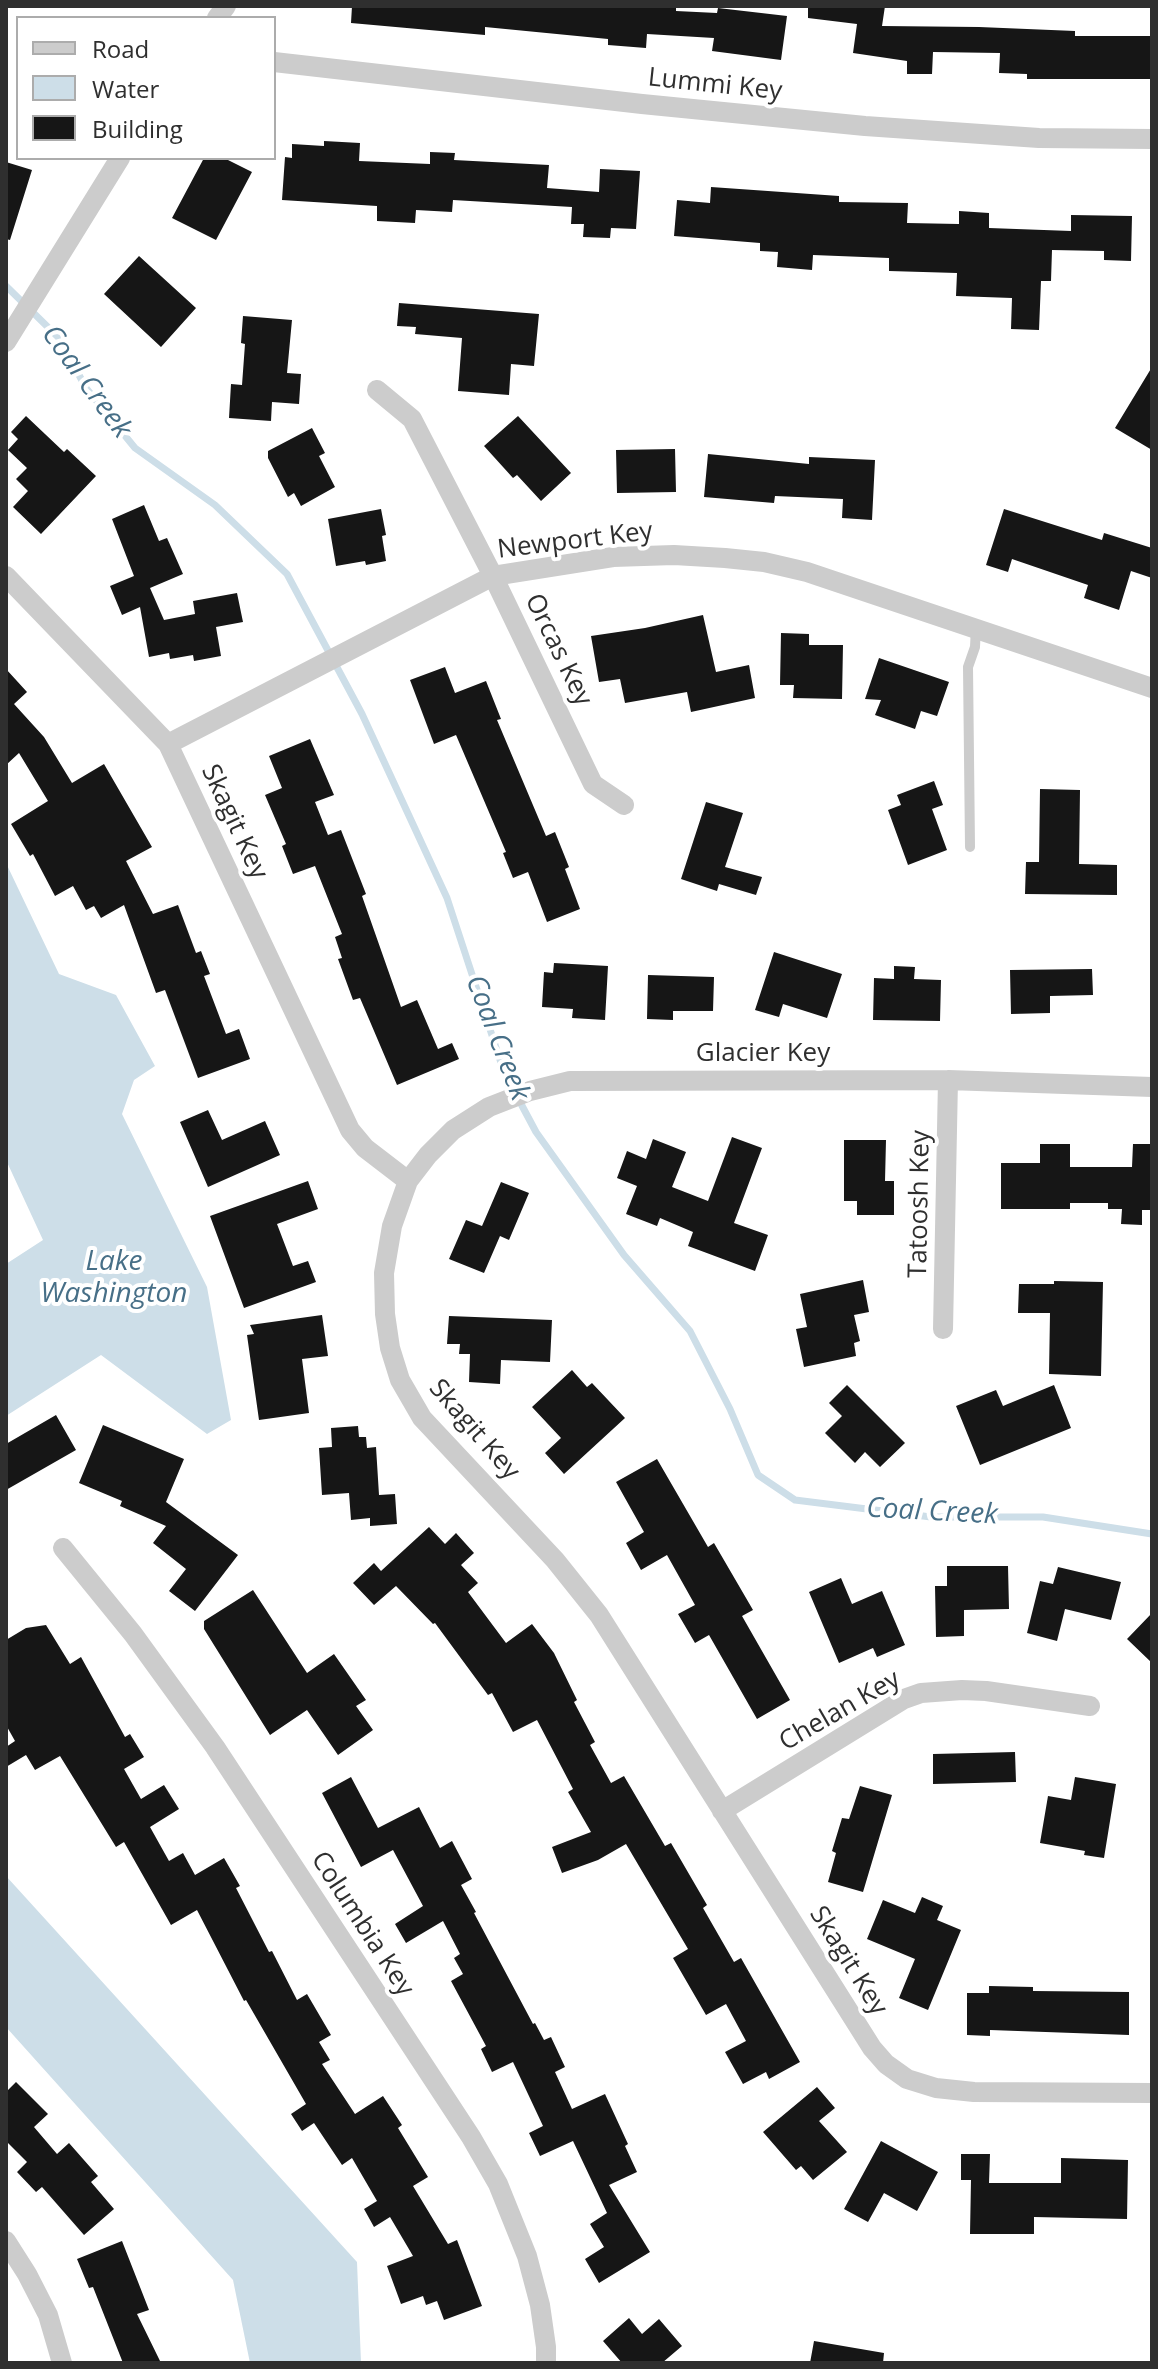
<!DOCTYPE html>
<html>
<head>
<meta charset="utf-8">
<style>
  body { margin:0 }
  #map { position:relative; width:1158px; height:2369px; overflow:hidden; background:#fff; font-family:"Open Sans",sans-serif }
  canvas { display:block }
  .frame { position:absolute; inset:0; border:8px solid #2f2f2f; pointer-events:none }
  .legend { position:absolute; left:16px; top:16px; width:260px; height:144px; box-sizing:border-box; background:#fff; border:2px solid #acacac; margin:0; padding:10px 14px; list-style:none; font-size:24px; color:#2f2f2f }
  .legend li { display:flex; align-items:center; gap:16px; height:40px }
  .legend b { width:40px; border:2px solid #acacac }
</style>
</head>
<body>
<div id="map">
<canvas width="1158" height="2369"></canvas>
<div class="frame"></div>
<ul class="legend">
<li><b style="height:10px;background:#ccc"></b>Road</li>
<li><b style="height:22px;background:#cddee8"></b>Water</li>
<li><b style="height:22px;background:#161616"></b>Building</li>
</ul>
</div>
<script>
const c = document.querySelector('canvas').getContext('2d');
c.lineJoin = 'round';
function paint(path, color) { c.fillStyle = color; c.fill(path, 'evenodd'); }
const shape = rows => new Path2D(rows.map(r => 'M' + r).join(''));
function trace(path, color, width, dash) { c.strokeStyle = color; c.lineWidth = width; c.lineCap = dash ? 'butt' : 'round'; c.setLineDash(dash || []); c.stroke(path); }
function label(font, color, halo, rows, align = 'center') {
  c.font = font + ' "Open Sans",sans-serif'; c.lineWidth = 8; c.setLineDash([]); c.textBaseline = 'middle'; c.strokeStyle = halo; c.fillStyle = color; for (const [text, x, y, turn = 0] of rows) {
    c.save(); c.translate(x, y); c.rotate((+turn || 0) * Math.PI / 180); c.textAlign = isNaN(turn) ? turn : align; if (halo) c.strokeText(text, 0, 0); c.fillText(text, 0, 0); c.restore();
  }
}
paint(shape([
  [6,863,59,974,116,995,155,1066,134,1080,122,1114,207,1287,231,1420,207,1434,101,1355,6,1416,6,1264,43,1240,6,1160],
  [6,1876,357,2262,361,2363,250,2363,233,2280,6,2027]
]), '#cddee8');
trace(shape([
  [6,286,59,338,86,388,135,448,215,505,287,574,362,714,447,898,504,1072,536,1132,624,1255,690,1331,730,1409,758,1475,795,1500,931,1517,1043,1517,1152,1534]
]), '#cddee8', 7);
paint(shape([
  [352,6,676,6,676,11,717,13,718,8,787,16,781,60,712,51,714,38,647,34,646,48,608,45,608,39,485,27,485,35,351,23],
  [808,6,885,6,882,26,979,27,1075,31,1075,36,1152,36,1152,79,1027,79,1027,74,999,73,1000,53,933,52,932,74,907,74,907,61,853,53,857,24,808,18],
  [324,141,360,143,359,161,430,164,430,152,455,153,454,160,549,165,547,188,599,192,600,169,640,171,636,229,611,228,610,238,583,237,584,224,571,224,572,207,453,200,452,212,416,210,415,223,377,221,377,206,282,200,285,157,292,158,292,144,324,146],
  [204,158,224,158,252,172,216,240,172,218],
  [6,162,32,170,10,240,6,239],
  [711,187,839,196,839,202,908,203,907,223,959,224,959,211,989,213,989,228,1071,231,1071,215,1132,216,1131,261,1104,260,1104,251,1052,250,1051,281,1041,281,1039,330,1011,329,1012,298,956,296,957,273,889,271,889,258,813,255,812,270,777,267,778,252,760,251,760,243,674,236,677,200,710,203],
  [139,256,196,308,161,347,104,294],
  [399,303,539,314,534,366,511,364,509,395,458,391,462,338,415,334,416,327,397,326],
  [243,316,292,320,287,373,301,374,299,404,272,402,271,421,229,418,231,384,242,385,245,344,241,343],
  [1152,367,1152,450,1115,428],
  [26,416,64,452,67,449,96,476,41,534,13,507,28,491,16,479,27,468,8,450,18,439,11,432],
  [518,416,571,473,541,501,517,475,513,478,484,446],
  [312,428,325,453,319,456,335,487,301,506,294,493,288,497,268,458,268,451],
  [675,449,676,492,617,493,616,450],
  [708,454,809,464,809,457,875,460,872,520,842,518,843,499,775,496,774,503,704,497],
  [144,505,159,541,167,538,183,574,150,588,164,620,195,614,193,601,237,593,243,622,216,627,221,656,194,661,193,655,170,659,169,653,149,657,140,607,122,615,110,586,134,576,112,519],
  [381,509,386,535,382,536,386,561,366,565,365,561,336,566,328,519],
  [1004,509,1102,540,1104,533,1152,548,1152,578,1131,571,1119,610,1084,598,1088,585,1012,559,1008,572,986,565],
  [703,615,716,672,749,665,755,698,691,712,687,692,625,703,620,679,599,682,591,636,645,628],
  [781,633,809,634,809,645,843,645,842,699,793,698,794,685,780,685],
  [879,658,949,682,937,716,921,711,915,729,875,715,881,700,865,699],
  [445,667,455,693,486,681,501,719,497,720,546,836,555,832,569,867,565,869,580,909,547,922,528,872,513,878,503,853,506,852,456,735,434,744,410,680],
  [6,669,27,692,14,704,44,737,72,783,104,764,152,847,126,861,153,914,178,905,196,953,201,951,210,974,204,976,226,1034,239,1029,250,1059,198,1078,165,990,156,993,124,905,101,918,94,906,86,910,73,886,55,896,33,854,30,856,11,824,48,801,19,753,6,765],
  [310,739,334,795,315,802,328,835,341,830,366,894,362,896,401,1007,417,1000,438,1049,452,1043,459,1059,397,1085,360,998,353,1000,338,959,342,958,335,937,342,934,315,866,293,874,282,846,286,844,265,795,282,788,269,756],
  [934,781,943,805,932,809,947,850,908,865,888,810,901,805,897,795],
  [1040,789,1080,790,1079,864,1117,865,1117,895,1025,894,1026,862,1039,862],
  [706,802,743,813,725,867,762,877,756,895,719,884,717,891,681,879],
  [774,952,842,974,827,1018,783,1004,779,1017,755,1010],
  [554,963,608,966,605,1020,572,1018,573,1009,542,1007,544,972,553,973],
  [894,966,915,967,914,979,941,980,940,1021,873,1020,874,978,894,979],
  [1092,969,1093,995,1050,996,1050,1013,1011,1014,1010,970],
  [648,975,714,977,713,1011,673,1011,673,1020,647,1019],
  [208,1110,222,1140,265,1121,280,1155,208,1187,180,1122],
  [732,1137,762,1148,734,1223,768,1235,755,1271,688,1246,693,1232,660,1218,657,1226,626,1214,637,1186,617,1178,627,1151,646,1159,653,1139,686,1152,672,1187,708,1201],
  [844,1140,886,1140,885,1181,894,1181,894,1215,857,1215,857,1201,844,1201],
  [1040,1144,1070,1144,1070,1167,1132,1167,1133,1144,1152,1144,1152,1210,1142,1210,1142,1225,1121,1224,1122,1209,1108,1209,1108,1203,1070,1203,1070,1209,1001,1209,1001,1163,1040,1163],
  [308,1181,318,1209,277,1224,293,1266,308,1261,316,1282,244,1308,210,1216],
  [501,1182,529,1193,509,1240,500,1236,484,1273,449,1259,466,1220,482,1226],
  [863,1280,869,1312,854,1315,860,1341,854,1343,856,1356,804,1367,796,1329,807,1327,800,1294],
  [1054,1281,1103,1282,1101,1376,1049,1374,1050,1313,1018,1313,1019,1284,1054,1284],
  [322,1315,328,1356,302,1359,309,1413,259,1420,247,1335,254,1334,250,1325],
  [449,1316,552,1320,550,1362,501,1360,500,1384,469,1382,470,1354,459,1354,460,1344,447,1344],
  [572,1370,587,1387,592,1383,625,1418,564,1474,545,1453,561,1438,532,1407],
  [847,1385,905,1443,880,1467,865,1452,855,1463,825,1433,842,1416,829,1403],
  [1054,1385,1071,1428,980,1465,956,1406,996,1390,1003,1406],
  [56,1415,76,1450,6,1490,6,1444],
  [103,1425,184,1459,166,1502,238,1555,195,1611,169,1591,186,1569,153,1543,166,1526,120,1506,122,1501,79,1483],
  [358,1426,359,1437,366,1437,367,1448,376,1447,379,1495,395,1494,397,1524,370,1526,370,1518,351,1520,349,1493,322,1495,319,1448,332,1447,331,1428],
  [657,1459,708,1547,714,1543,753,1610,742,1616,790,1700,757,1719,709,1635,695,1643,678,1614,695,1605,667,1555,641,1570,626,1543,644,1532,616,1482],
  [429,1527,445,1544,456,1533,474,1553,461,1565,478,1583,468,1592,506,1643,532,1624,554,1653,577,1700,574,1702,595,1742,590,1745,611,1783,624,1776,665,1846,671,1843,707,1905,703,1908,734,1962,741,1958,800,2062,769,2079,766,2072,743,2084,725,2052,746,2041,726,2004,706,2015,673,1958,688,1949,626,1844,598,1860,562,1873,552,1847,591,1832,568,1792,573,1789,537,1720,513,1732,492,1693,488,1695,435,1623,433,1624,396,1586,374,1605,353,1583,374,1563,381,1571],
  [947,1566,1008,1566,1009,1609,964,1610,964,1636,936,1637,935,1586,947,1586],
  [1058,1567,1121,1582,1111,1620,1065,1609,1057,1641,1027,1633,1040,1581,1053,1584],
  [841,1578,852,1604,882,1591,905,1645,877,1657,873,1648,839,1663,809,1592],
  [253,1590,307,1673,334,1654,366,1700,356,1706,373,1730,338,1755,307,1710,270,1735,204,1629,204,1621],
  [1152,1613,1152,1663,1127,1639],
  [46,1625,70,1664,81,1657,125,1737,130,1734,144,1757,124,1769,141,1799,164,1785,179,1809,150,1827,169,1861,183,1853,195,1875,224,1858,240,1886,236,1888,269,1952,272,1951,297,2000,307,1994,331,2035,319,2042,330,2060,322,2064,355,2114,383,2096,402,2125,398,2128,428,2177,413,2186,448,2244,457,2240,482,2306,444,2320,437,2301,426,2305,423,2296,401,2304,387,2266,413,2256,390,2217,374,2227,364,2209,377,2201,352,2158,342,2165,314,2123,302,2131,291,2114,306,2104,246,2000,244,2001,197,1910,171,1925,124,1842,116,1847,60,1756,35,1770,26,1755,6,1767,6,1747,15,1741,6,1725,6,1640,26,1628],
  [1015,1752,1016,1782,933,1784,933,1754],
  [351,1777,378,1828,419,1807,440,1848,452,1841,472,1879,461,1885,476,1912,474,1913,533,2024,535,2023,544,2040,551,2037,565,2067,555,2072,572,2109,605,2094,628,2144,625,2146,637,2172,609,2185,650,2252,599,2283,585,2259,604,2247,590,2224,607,2213,573,2141,540,2156,529,2133,543,2126,513,2062,492,2072,481,2049,486,2046,451,1981,463,1974,454,1958,460,1954,443,1921,406,1943,395,1924,423,1906,393,1850,361,1867,322,1793],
  [1075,1777,1116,1784,1104,1858,1084,1855,1085,1851,1040,1843,1048,1796,1071,1800],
  [860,1786,892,1795,863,1892,828,1882,836,1853,832,1851,842,1818,849,1819],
  [922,1897,943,1906,937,1920,961,1930,928,2010,899,1998,915,1959,867,1939,883,1900,915,1913],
  [989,1986,1033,1987,1033,1991,1129,1992,1129,2035,990,2030,990,2036,967,2035,967,1993,989,1993],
  [16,2082,48,2114,34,2127,57,2154,69,2143,98,2176,91,2182,114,2209,84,2235,42,2187,36,2192,17,2172,27,2162,6,2141,6,2092],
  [817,2087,835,2108,819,2121,847,2152,813,2180,801,2166,796,2170,763,2132],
  [881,2141,938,2172,917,2211,884,2193,868,2222,844,2209],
  [961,2154,990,2154,989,2183,1061,2183,1061,2158,1128,2160,1127,2219,1034,2217,1034,2234,970,2234,971,2180,961,2180],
  [122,2241,149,2310,137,2314,161,2363,123,2363,93,2287,89,2288,77,2259],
  [629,2318,642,2334,659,2319,682,2346,662,2363,622,2363,603,2341],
  [814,2341,884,2353,883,2363,810,2363]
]), '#161616');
trace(shape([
  [970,847,968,667,975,647,976,627]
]), '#ccc', 10);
trace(shape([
  [217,18,226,6],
  [274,62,642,104,865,126,1039,138,1152,139],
  [6,342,120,158],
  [377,390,412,419,493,576,593,784,624,805],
  [6,576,168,744,350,1130,365,1148,408,1181],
  [168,744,493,576,613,557,674,555,725,558,764,562,807,572,1152,688],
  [1152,1087,948,1080,570,1081,530,1091,489,1107,453,1130,428,1155,408,1181,392,1226,384,1273,385,1314,390,1348,400,1380,422,1418,555,1560,599,1615,872,2048,886,2064,907,2079,936,2088,974,2092,1152,2093],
  [943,1329,948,1080],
  [63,1548,133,1634,215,1747,471,2137,498,2184,527,2256,540,2305,546,2347,546,2363],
  [722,1811,904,1699,921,1693,962,1690,986,1691,1090,1706],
  [6,2241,27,2274,48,2315,62,2363]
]), '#ccc', 20);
label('26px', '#2f2f2f', '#fff', [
  ["Lummi Key",715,85,6],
  ["Newport Key",575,541,-7],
  ["Orcas Key",558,650,64],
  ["Skagit Key",234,822,65],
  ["Glacier Key",763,1054],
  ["Tatoosh Key",920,1204,-89],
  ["Skagit Key",474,1430,49],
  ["Chelan Key",840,1711,-30],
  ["Columbia Key",362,1924,57],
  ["Skagit Key",848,1961,58]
]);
label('italic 28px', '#476f87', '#fff', [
  ["Coal Creek",86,382,54],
  ["Coal Creek",497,1038,69],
  ["Lake",114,1262],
  ["Washington",114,1294],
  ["Coal Creek",932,1512,3]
]);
</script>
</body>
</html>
